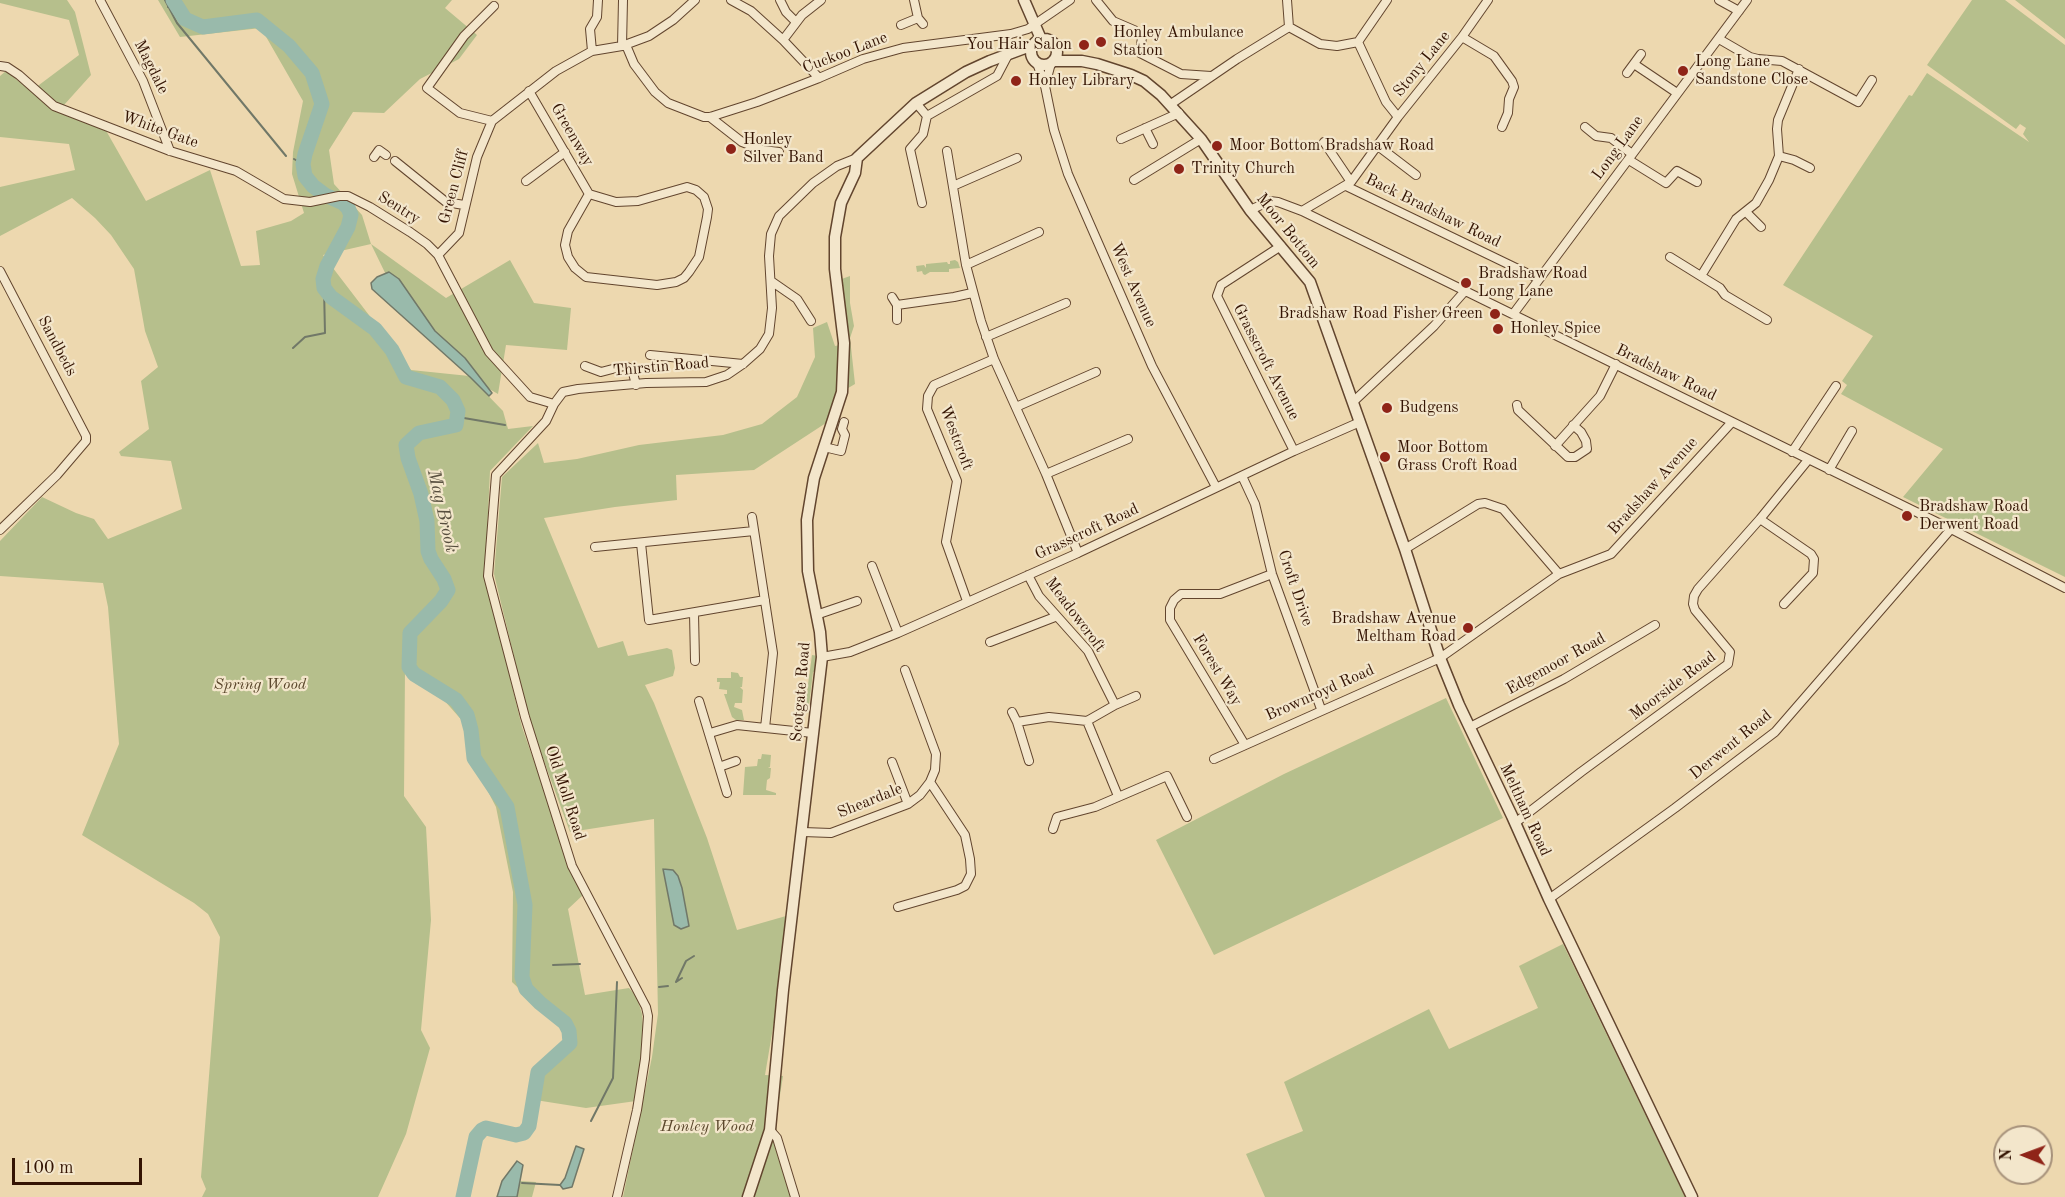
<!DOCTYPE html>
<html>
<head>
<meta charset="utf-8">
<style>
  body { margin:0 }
  #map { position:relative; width:2065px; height:1197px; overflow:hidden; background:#edd8af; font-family:"Old Standard TT",serif }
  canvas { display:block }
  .north { position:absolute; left:1993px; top:1125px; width:60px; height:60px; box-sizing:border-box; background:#f3e6cb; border:2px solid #a7927b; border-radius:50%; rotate:271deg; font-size:16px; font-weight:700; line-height:24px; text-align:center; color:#341403 }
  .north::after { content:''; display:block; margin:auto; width:21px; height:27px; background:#8f2418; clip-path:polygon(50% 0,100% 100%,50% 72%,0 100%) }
  .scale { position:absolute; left:12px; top:1158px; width:130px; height:27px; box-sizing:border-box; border:3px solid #341403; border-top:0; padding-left:8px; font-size:18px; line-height:21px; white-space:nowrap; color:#341403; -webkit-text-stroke:4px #f3e6cb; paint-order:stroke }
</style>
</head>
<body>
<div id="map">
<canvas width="2065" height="1197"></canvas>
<div class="north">N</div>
<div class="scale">100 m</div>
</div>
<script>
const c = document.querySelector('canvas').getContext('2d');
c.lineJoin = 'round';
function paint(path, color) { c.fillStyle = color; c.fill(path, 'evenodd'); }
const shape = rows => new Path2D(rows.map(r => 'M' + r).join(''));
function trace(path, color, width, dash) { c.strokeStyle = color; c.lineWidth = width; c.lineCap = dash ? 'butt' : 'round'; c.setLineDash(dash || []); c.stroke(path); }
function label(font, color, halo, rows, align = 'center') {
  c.font = font + ' "Old Standard TT",serif'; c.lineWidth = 4.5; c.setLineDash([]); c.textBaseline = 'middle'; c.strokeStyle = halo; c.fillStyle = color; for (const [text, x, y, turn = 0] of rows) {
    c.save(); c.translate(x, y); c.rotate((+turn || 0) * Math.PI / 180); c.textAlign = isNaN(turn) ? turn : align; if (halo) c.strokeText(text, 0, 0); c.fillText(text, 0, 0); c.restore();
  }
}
paint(shape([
  [0,0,67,0,75,12,91,75,64,105,100,120,146,201,210,170,241,266,260,265,256,231,291,221,304,213,292,174,293,152,303,101,261,28,180,37,158,0,452,0,445,8,477,35,459,59,420,79,384,113,353,112,329,150,334,184,362,215,371,244,446,298,510,260,534,303,571,308,567,350,506,345,498,394,472,379,503,411,508,429,533,426,490,471,485,576,522,727,573,873,583,895,568,909,585,995,629,988,637,997,642,1014,644,1039,636,1101,586,1108,529,1099,535,1072,541,1062,567,1040,567,1034,512,982,513,892,496,807,469,755,466,725,443,699,405,670,404,796,426,827,431,920,421,1030,430,1048,406,1134,378,1197,202,1197,206,1189,201,1177,220,937,208,914,194,903,82,835,119,744,108,607,103,583,0,576,0,541,42,497,76,513,94,519,108,539,182,509,171,461,121,456,119,452,149,429,141,381,158,367,145,331,134,269,111,235,95,218,72,198,0,236,0,187,75,170,69,144,0,137,0,76,6,71,31,91,79,55,69,20,0,3],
  [371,244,392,287,469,376,411,370,323,255],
  [1972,0,2005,0,2065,45,2065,577,1903,497,1943,449,1841,394,1847,385,1842,381,1873,336,1783,285,1909,95,1912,96,1927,73,2029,142,2023,134,2026,128,2020,124,2016,129,1927,65],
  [2015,0,2065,0,2065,39],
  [955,260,958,262,960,268,949,269,949,272,930,272,925,275,923,274,922,271,917,272,916,266,924,265,926,268,926,264,947,262,948,264,950,264,950,261],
  [850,276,850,303,854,326,850,338,855,384,838,394,829,421,754,470,676,475,677,500,615,507,544,518,598,648,623,641,628,656,667,648,672,650,675,668,673,676,645,685,654,703,707,838,737,930,786,916,776,1010,765,1075,783,1076,776,1120,777,1154,791,1197,623,1197,652,1057,658,1014,654,819,570,832,530,723,494,574,502,477,538,443,544,463,577,459,639,445,723,435,762,424,797,397,815,357,813,328,827,322,835,346,846,344,839,280],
  [812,655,818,656,816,671,813,672,808,714,807,709,803,708,803,704,795,701,799,691,807,692],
  [731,672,738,673,740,677,743,677,742,687,740,687,743,690,742,703,735,703,734,707,742,710,744,720,736,720,732,717,724,694,727,694,727,690,719,689,720,682,717,682,717,678,731,678],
  [1446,698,1503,818,1214,955,1156,840,1284,774],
  [762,754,771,755,770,767,768,768,771,768,770,778,767,780,766,790,776,793,776,795,743,795,745,767,757,766,758,759,761,759],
  [1563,944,1685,1197,1265,1197,1246,1154,1303,1131,1284,1082,1429,1009,1449,1049,1538,1008,1519,966],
  [520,1181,536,1182,532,1197,517,1197]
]), '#b6bf8c');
const water = shape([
  [389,272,399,279,435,331,465,358,492,393,489,396,470,377,372,289,371,283,377,277,389,272],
  [663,869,673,870,678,876,682,888,689,926,681,929,674,925,663,869],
  [576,1146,584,1149,572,1187,563,1189,560,1185,565,1178,576,1146],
  [517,1161,523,1165,517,1197,497,1197,502,1181,517,1161]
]);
paint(water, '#99baab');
trace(water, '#717868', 1.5);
trace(shape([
  [165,0,177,23,286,156],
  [168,7,174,4],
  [294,159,303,164],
  [293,348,305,337,325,333,324,288],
  [458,417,505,425],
  [553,965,580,964],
  [676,982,686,961,694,956],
  [676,982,682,978],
  [659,987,668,986],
  [591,1121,613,1078,617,982],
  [522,1183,560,1185]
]), '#717868', 2);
trace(shape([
  [173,0,185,19,203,27,257,20,289,46,312,73,322,104,305,154,303,164,305,176,313,186,325,195,343,203,348,208,351,215,348,227,327,266,323,279,324,288,331,297,375,329,392,350,406,377,440,387,453,400,458,411,456,425,419,433,406,445,408,458,421,494,427,521,428,551,431,559,444,579,448,590,441,601,410,633,409,667,414,674,456,700,467,715,471,730,474,758,507,807,525,905,522,977,526,989,540,1003,565,1023,569,1031,570,1043,538,1072,529,1126,524,1133,516,1135,486,1128,482,1130,476,1137,463,1197]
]), '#99baab', 15);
const minor = shape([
  [100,0,143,81,170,151],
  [731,0,751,11,783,40,819,78],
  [780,0,786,12,796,22],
  [914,0,918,18,923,24],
  [1096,0,1113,21,1134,30,1142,37,1140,53,1181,74,1211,76],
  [1719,0,1739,11],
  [901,25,918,18],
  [1289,27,1320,44,1337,46,1358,42,1387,0],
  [1462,37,1494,56,1512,81,1514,87,1509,99,1508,113,1502,127],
  [1719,39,1750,57,1758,59,1782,61,1858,102,1872,80],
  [783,40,802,15,821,0],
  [1358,42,1386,102,1398,117],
  [626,45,634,64,655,92,668,103,704,117,710,117,757,102,819,78,863,59,903,48,1011,34,1028,29,1070,0],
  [622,46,623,0],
  [592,51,590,29,597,17,598,0],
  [1037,63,1045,86,1054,130,1068,174,1152,366,1216,487],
  [1634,64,1677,93],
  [0,66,7,67,19,75,54,106,170,151,236,171,284,199,310,202,339,196,348,196,370,207,410,232,427,244,438,255,489,352,530,397,554,404,563,392,578,389,646,383,706,382,727,375,743,364,760,349,769,334,772,308,769,256,771,234,779,216,813,183,837,166,857,158],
  [1627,73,1641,54],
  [1045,86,1051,63],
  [529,91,589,194,616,202,638,201,687,187,696,190,704,197,708,209,707,217,699,257,689,272,684,278,676,282,657,285,586,277,575,268,568,257,565,245,568,231,589,194],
  [916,103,927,116,923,134,910,149,922,203],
  [1171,104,1237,59,1289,27,1287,0],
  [927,116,997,76,1008,55],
  [710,117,742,142,763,150,779,152],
  [492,121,460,113,427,88,464,36,494,6],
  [1585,127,1596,136,1611,138,1632,154],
  [1145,128,1153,144],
  [1121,139,1179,113],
  [1324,142,1351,182],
  [1378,146,1416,175],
  [947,151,966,265,981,321,994,359,1046,474,1078,553],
  [1779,156,1794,160,1810,168],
  [374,157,379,150,386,155],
  [1629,160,1666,183,1677,171,1697,182],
  [395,161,446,202,464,205],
  [1134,180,1201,139],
  [526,181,565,152],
  [953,186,1017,158],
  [1346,186,1539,279],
  [1250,210,1270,201,1278,202,1302,211,1951,529,2065,588],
  [1302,211,1351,182,1398,117,1462,37,1488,0],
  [1746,212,1761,227],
  [1281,246,1221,285,1217,296,1294,451],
  [438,255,459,233,477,157,492,121,556,71,592,51,622,46,649,36,673,20,695,0],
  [1670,257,1720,288,1725,295,1767,320],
  [966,265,1039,232],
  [0,271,86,436,86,441,57,475,0,530],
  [1701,276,1736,219,1756,203,1769,180,1779,156,1777,129,1778,120,1799,69],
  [771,281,797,299,811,321],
  [892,297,897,305,954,297,972,293],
  [1514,313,1747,0],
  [897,320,897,305],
  [986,337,1066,303],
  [650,355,743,364],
  [585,366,601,372,624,366,632,369,636,385],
  [1354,401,1434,326,1464,292],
  [554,404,546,421,496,475,488,576,525,717,572,866,646,1007,648,1016,645,1059,637,1110,617,1197],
  [1517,405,1518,410,1568,457,1575,457,1587,449,1586,441,1581,432,1573,425],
  [1016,407,1096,372],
  [1555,446,1600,396,1616,364],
  [824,447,841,451,845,435,842,429,844,422],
  [1792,452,1836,386],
  [1829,470,1852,431],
  [1046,474,1128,439],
  [1242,476,1255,504,1272,574,1321,709],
  [752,517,773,653,765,728],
  [1760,519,1811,554,1814,559,1813,573,1784,604],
  [641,543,649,620,765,600],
  [595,547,754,531],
  [1405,549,1478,504,1485,503,1503,509,1559,574],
  [872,566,898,633],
  [1028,575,1039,596,1088,651,1115,705,1087,721,1118,796],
  [967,601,946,542,957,481,927,409,928,396,934,385,994,359],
  [694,613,695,661],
  [816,615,857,601],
  [990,642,1055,617],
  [822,657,850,652,898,633,1078,553,1294,451,1360,422],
  [699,701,727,793],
  [1115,705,1136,696],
  [1012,712,1017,722],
  [1470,727,1564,679,1655,625],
  [710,733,737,725,813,733],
  [1245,745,1170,620,1170,608,1174,600,1181,594,1220,594,1272,574],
  [1214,759,1440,658,1559,574,1611,554,1732,422],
  [1029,761,1017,722,1049,717,1087,721],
  [892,762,908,804],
  [719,767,736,761],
  [1515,823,1581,772,1728,664,1730,652,1695,610,1693,604,1694,596,1698,589,1760,519,1808,460],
  [1053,829,1057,817,1095,807,1167,776,1187,817],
  [803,832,831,833,908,804,920,795,930,782,935,770,936,754,905,670],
  [1549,899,1675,808,1775,732,1951,529],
  [898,907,957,890,965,886,971,874,970,859,965,835,930,782],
  [770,1130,777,1138,795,1197]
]);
const tertiary = shape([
  [1024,0,1041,39],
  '1031 52a13 13 0 1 1 26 0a13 13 0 1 1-26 0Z',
  [1053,61,1082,61,1097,64,1131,75,1144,81,1161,95,1201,139,1250,210,1310,282,1405,549,1440,658,1459,705,1512,816,1549,899,1692,1197],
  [748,1197,770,1130,783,990,822,657,820,632,808,571,807,520,814,478,842,392,844,343,835,269,835,237,841,203,855,173,857,158,916,103,966,72,990,61,1033,45]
]);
trace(minor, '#62452e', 10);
trace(tertiary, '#62452e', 13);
trace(minor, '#f3e6cb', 8);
trace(tertiary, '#f3e6cb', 10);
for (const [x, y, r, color] of [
  [1101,42,6,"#8f2418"],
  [1084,45,6,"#8f2418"],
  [1683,71,6,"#8f2418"],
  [1016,81,6,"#8f2418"],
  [1217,146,6,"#8f2418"],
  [731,149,6,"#8f2418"],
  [1179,169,6,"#8f2418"],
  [1466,283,6,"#8f2418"],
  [1495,314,6,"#8f2418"],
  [1498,329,6,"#8f2418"],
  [1387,408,6,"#8f2418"],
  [1385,457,6,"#8f2418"],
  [1907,516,6,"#8f2418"],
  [1468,628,6,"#8f2418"]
]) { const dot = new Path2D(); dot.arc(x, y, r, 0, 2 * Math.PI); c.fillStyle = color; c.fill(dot); trace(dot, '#f3e6cb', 2); }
label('16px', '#341403', '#f3e6cb', [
  ["Honley Ambulance",1113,33],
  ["Station",1113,51],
  ["You Hair Salon",1072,45,"right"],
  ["Long Lane",1695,62],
  ["Sandstone Close",1695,80],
  ["Honley Library",1028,81],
  ["Honley",743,140],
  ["Silver Band",743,158],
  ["Moor Bottom Bradshaw Road",1229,146],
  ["Trinity Church",1191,169],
  ["Bradshaw Road",1478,274],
  ["Long Lane",1478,292],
  ["Bradshaw Road Fisher Green",1483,314,"right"],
  ["Honley Spice",1510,329],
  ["Budgens",1399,408],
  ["Moor Bottom",1397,448],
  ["Grass Croft Road",1397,466],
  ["Bradshaw Road",1919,507],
  ["Derwent Road",1919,525],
  ["Bradshaw Avenue",1456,619,"right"],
  ["Meltham Road",1456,637,"right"]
], 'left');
label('16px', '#341403', '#f3e6cb', [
  ["Cuckoo Lane",845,53,-21],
  ["Stony Lane",1422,64,-51],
  ["Magdale",151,67,63],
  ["White Gate",160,130,20],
  ["Greenway",572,135,60],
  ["Long Lane",1618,148,-54],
  ["Green Cliff",454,187,-75],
  ["Sentry",399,208,32],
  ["Back Bradshaw Road",1433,211,26],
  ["Moor Bottom",1288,231,51],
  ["West Avenue",1133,285,66],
  ["Sandbeds",57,346,62],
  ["Grasscroft Avenue",1266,362,63],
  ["Thirstin Road",661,367,-5],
  ["Bradshaw Road",1666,373,26],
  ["Westcroft",956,438,69],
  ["Bradshaw Avenue",1653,486,-48],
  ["Grasscroft Road",1087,532,-25],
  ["Croft Drive",1295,588,71],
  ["Meadowcroft",1075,615,53],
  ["Edgemoor Road",1556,664,-29],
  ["Forest Way",1217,670,59],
  ["Moorside Road",1673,686,-37],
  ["Scotgate Road",801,692,-85],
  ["Brownroyd Road",1320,693,-24],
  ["Derwent Road",1731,745,-39],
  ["Old Moll Road",565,793,72],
  ["Sheardale",870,801,-22],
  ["Meltham Road",1525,810,65]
]);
label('italic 16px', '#5b472c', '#f3e6cb', [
  ["Spring Wood",260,685],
  ["Honley Wood",707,1127]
]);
label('italic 18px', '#574e3e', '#f3e6cb', [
  ["Mag Brook",442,511,77]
]);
</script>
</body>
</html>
